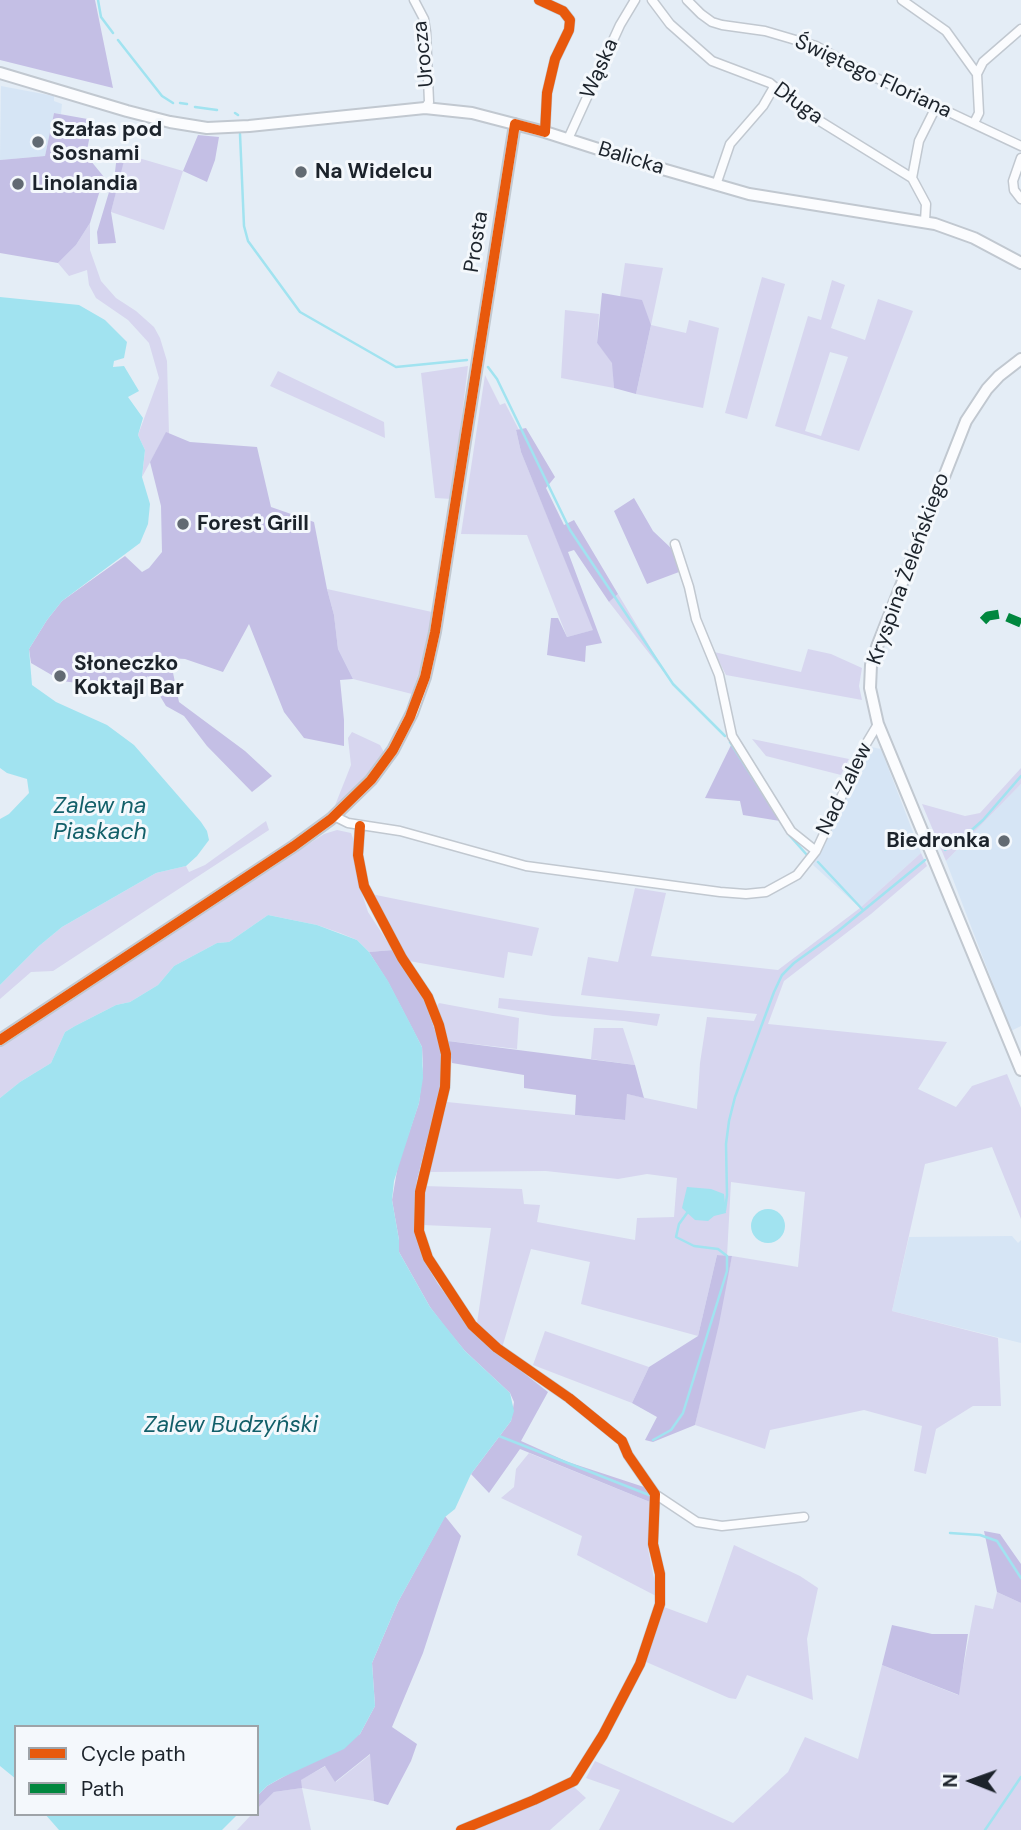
<!DOCTYPE html>
<html>
<head>
<meta charset="utf-8">
<style>
  body { margin:0 }
  #map { position:relative; width:1021px; height:1830px; overflow:hidden; background:#e4edf6; font-family:"DM Sans",sans-serif }
  canvas { display:block }
  .legend { position:absolute; left:14px; top:1725px; width:245px; height:91px; box-sizing:border-box; background:#f4f8fc; border:2px solid #9ea3a8; margin:0; padding:9px 12px; list-style:none; font-size:21px; color:#1c232b }
  .legend li { display:flex; align-items:center; gap:14px; height:35px }
  .legend b { width:35px; border:2px solid #9ea3a8 }
  .north { position:absolute; left:937px; top:1746px; width:70px; height:70px; -webkit-text-stroke:5px #f4f8fc; paint-order:stroke; rotate:271deg; font-size:19px; font-weight:700; line-height:28px; text-align:center; color:#1c232b }
  .north::after { content:''; display:block; margin:auto; width:24px; height:32px; background:#1c232b; clip-path:polygon(50% 0,100% 100%,50% 72%,0 100%) }
</style>
</head>
<body>
<div id="map">
<canvas width="1021" height="1830"></canvas>
<ul class="legend">
<li><b style="height:9px;background:#e8590c"></b>Cycle path</li>
<li><b style="height:9px;background:#00873e"></b>Path</li>
</ul>
<div class="north">N</div>
</div>
<script>
const c = document.querySelector('canvas').getContext('2d');
c.lineJoin = 'round';
function paint(path, color) { c.fillStyle = color; c.fill(path, 'evenodd'); }
const shape = rows => new Path2D(rows.map(r => 'M' + r).join(''));
function trace(path, color, width, dash) { c.strokeStyle = color; c.lineWidth = width; c.lineCap = dash ? 'butt' : 'round'; c.setLineDash(dash || []); c.stroke(path); }
function label(font, color, halo, rows, align = 'center') {
  c.font = font + ' "DM Sans",sans-serif'; c.lineWidth = 6; c.setLineDash([]); c.textBaseline = 'middle'; c.strokeStyle = halo; c.fillStyle = color; for (const [text, x, y, turn = 0] of rows) {
    c.save(); c.translate(x, y); c.rotate((+turn || 0) * Math.PI / 180); c.textAlign = isNaN(turn) ? turn : align; if (halo) c.strokeText(text, 0, 0); c.fillText(text, 0, 0); c.restore();
  }
}
paint(shape([
  [1,86,54,96,54,101,62,104,61,114,54,113,45,156,0,160],
  [871,747,881,749,921,853,860,908,813,865],
  [1021,784,1021,1026,1011,1031,946,861],
  [1012,1236,1018,1243,1021,1240,1021,1343,892,1311,909,1237]
]), '#d6e5f5');
paint(shape([
  [125,154,183,171,164,230,111,212],
  [90,223,90,250,101,281,116,298,136,311,154,327,160,338,167,361,169,434,166,433,142,477,145,450,138,435,159,378,149,343,128,320,96,298,89,285,87,270,69,276,58,263,76,245],
  [625,263,663,268,651,325,686,333,689,320,719,328,703,408,636,394,651,325,620,297],
  [762,277,785,284,747,419,725,413],
  [832,280,845,285,831,328,865,340,878,299,913,311,859,451,775,426,808,316,821,320],
  [830,352,848,357,821,436,805,431],
  [565,310,599,314,597,343,613,363,614,388,561,378],
  [468,366,452,499,435,498,421,373],
  [278,371,384,422,385,438,270,386],
  [485,375,500,405,505,403,519,430,516,430,521,452,594,630,567,637,527,535,461,534],
  [327,589,432,612,428,643,412,694,353,679,338,649,334,615],
  [618,594,670,680,609,602],
  [808,649,831,654,862,668,859,686,862,700,726,675,714,652,801,672],
  [352,732,380,745,385,754,368,778,334,808,351,765,348,738],
  [752,739,849,759,841,775,766,756],
  [1021,768,1021,784,946,861,922,804,965,816,980,813],
  [266,821,269,830,53,971,31,972,0,999,0,985,39,946,62,927,156,873,186,866,189,872,205,865],
  [337,830,351,833,354,841,358,881,368,912,393,950,369,952,357,940,340,933,317,925,268,915,229,942,217,943,174,966,158,985,130,1002,116,1005,75,1026,65,1032,51,1063,20,1082,0,1098,0,1045,324,834],
  [921,853,927,866,871,914,784,981,768,1024,947,1042,918,1089,956,1107,972,1086,1007,1074,1021,1108,1021,1219,992,1147,925,1164,892,1311,998,1338,1001,1406,973,1406,936,1429,926,1474,914,1471,922,1426,864,1410,770,1430,765,1449,695,1425,732,1256,798,1267,805,1192,731,1182,727,1256,717,1255,698,1336,581,1304,590,1262,531,1249,502,1348,477,1323,491,1228,423,1225,424,1186,522,1189,524,1204,540,1205,537,1222,635,1240,637,1218,674,1217,677,1178,647,1174,618,1179,546,1171,428,1172,447,1102,624,1120,627,1094,697,1109,700,1063,707,1017,754,1021,757,1014,581,995,588,957,618,962,635,888,666,893,651,956,778,970,860,908],
  [371,894,539,928,532,956,508,952,504,978,409,961],
  [499,998,568,1005,660,1014,657,1026,624,1021,553,1016,498,1008],
  [439,1003,519,1018,517,1049,448,1041,436,1008],
  [594,1028,623,1028,635,1065,591,1059],
  [545,1331,649,1367,632,1403,533,1365],
  [529,1453,650,1502,648,1549,658,1597,577,1555,582,1536,501,1498,514,1487,516,1469],
  [734,1545,800,1576,818,1588,807,1639,813,1700,747,1675,736,1699,729,1698,644,1661,664,1607,707,1623],
  [997,1592,1021,1603,1021,1830,599,1830,620,1790,586,1778,595,1761,733,1823,788,1772,805,1737,858,1759,882,1665,958,1695,975,1605,993,1609],
  [371,1754,374,1801,302,1788,311,1830,237,1830,252,1814,257,1814,257,1809,274,1792,301,1788,300,1780,326,1766,336,1782],
  [573,1786,586,1798,550,1830,474,1830]
]), '#d7d6ef');
paint(shape([
  [0,0,95,0,113,88,0,60],
  [54,113,93,120,86,155,104,177,90,223,76,245,58,263,0,253,0,160,45,156],
  [198,135,219,137,215,160,207,182,183,171],
  [118,146,127,149,111,212,116,243,98,244,97,232,115,172],
  [602,293,642,300,651,325,636,394,614,388,612,363,597,343],
  [526,428,555,477,546,488,564,525,574,520,618,594,609,602,574,550,568,552,602,643,586,646,585,662,547,655,551,618,558,618,567,637,593,630,521,452,516,430],
  [166,432,190,442,257,447,271,507,314,522,327,589,334,615,338,649,353,679,340,680,344,720,344,746,304,738,284,712,249,624,223,672,185,659,170,658,179,702,245,751,272,776,252,792,207,746,184,716,166,706,148,676,131,690,62,681,31,663,29,649,47,620,62,601,125,556,142,572,149,568,162,552,161,506,150,462],
  [634,498,653,531,672,549,679,572,647,584,614,511],
  [732,743,780,821,743,815,740,801,705,798],
  [393,950,425,1001,443,1054,440,1090,417,1180,414,1210,416,1232,423,1259,438,1284,469,1326,497,1352,548,1392,521,1441,568,1462,644,1487,651,1493,650,1502,520,1449,489,1493,471,1474,511,1421,514,1402,510,1393,465,1351,445,1327,430,1307,399,1252,399,1240,392,1200,398,1165,419,1103,423,1066,422,1047,388,982,369,952],
  [448,1041,635,1065,644,1098,627,1094,625,1120,575,1115,576,1095,524,1088,524,1075,452,1063],
  [717,1255,732,1256,719,1324,695,1425,653,1442,645,1440,657,1417,632,1403,649,1367,698,1336],
  [445,1516,461,1536,423,1653,392,1727,417,1744,411,1761,388,1805,374,1801,370,1754,335,1782,325,1766,301,1780,302,1788,274,1792,257,1809,257,1796,267,1786,360,1734,375,1706,372,1663,398,1602],
  [984,1531,1000,1534,1021,1564,1021,1603,997,1592],
  [892,1625,932,1634,968,1634,959,1695,882,1665]
]), '#c4bfe5');
paint(shape([
  [0,297,79,305,105,320,127,342,124,358,114,361,113,367,124,366,139,391,128,397,143,418,138,435,145,450,142,477,150,504,148,524,140,543,62,601,47,620,29,649,32,685,56,702,107,725,134,745,201,822,207,831,209,840,197,856,186,866,156,873,62,927,39,946,0,985,0,819,9,814,29,793,27,779,7,773,0,768],
  [268,915,317,925,357,940,369,952,388,981,413,1029,422,1047,423,1078,419,1103,394,1181,392,1200,399,1240,399,1252,430,1307,465,1351,510,1393,514,1411,511,1421,471,1474,455,1509,445,1517,398,1602,372,1663,375,1706,360,1734,344,1749,281,1778,267,1786,257,1796,257,1727,16,1727,16,1779,0,1766,0,1098,20,1082,51,1063,65,1032,75,1026,116,1005,130,1002,158,985,174,966,217,943,229,942],
  [687,1187,711,1189,724,1194,726,1213,714,1216,708,1221,695,1220,682,1208],
  '751 1226a17 17 0 1 1 34 0a17 17 0 1 1-34 0Z',
  [45,1814,238,1814,222,1830,59,1830]
]), '#a1e3f0');
trace(shape([
  [98,0,101,17,113,33],
  [118,40,162,96,173,103],
  [180,103,187,104],
  [195,107,217,110],
  [235,113,238,115],
  [240,134,244,226,248,241,300,312,396,367,467,360],
  [488,367,497,379,570,530,673,684,725,736],
  [730,742,790,836,807,855],
  [945,850,956,844,983,820,1021,776],
  [818,862,863,910],
  [725,1210,727,1195,726,1144,729,1121,735,1097,774,992,782,975,794,963,837,932,925,860],
  [499,1436,649,1495],
  [653,1440,671,1430,683,1413,727,1271,727,1256,718,1249,694,1246,676,1237,679,1224,687,1213],
  [950,1533,980,1535,997,1541,1021,1578],
  [985,1830,1021,1777]
]), '#a1e3f0', 2.5);
const street = shape([
  [414,0,424,19,426,32,429,102,425,108],
  [539,0,563,11,570,20,569,30,555,59,547,93,545,132],
  [652,0,670,24,712,61,770,83,802,110,912,178,926,204,925,221],
  [687,0,701,14,712,22,722,25,765,31,816,46,872,76,1021,146],
  [902,0,946,31,977,74,979,113,974,123],
  [977,74,983,62,1021,29],
  [568,139,620,25,635,0],
  [1021,158,1013,181,1014,190,1021,199],
  [912,178,919,141,936,107],
  [716,185,730,144,763,106,774,87],
  [675,544,689,587,696,619,719,675,732,736,791,831,816,851],
  [334,816,348,823,400,831,526,866,720,892,746,894,766,892,797,875,816,851,866,744,878,724],
  [360,826,358,855,364,886,402,958,428,997,439,1025,446,1054,445,1087,420,1192,419,1231,428,1258,472,1325,497,1348,569,1398,622,1441,628,1455,655,1494,653,1544,660,1574,660,1604,640,1664,603,1735,574,1781,534,1800,461,1830],
  [655,1494,697,1522,722,1526,804,1517]
]);
const secondary = shape([
  [0,73,127,111,170,122,207,128,249,126,425,108,472,113,545,132,645,164,749,194,935,224,974,238,1021,263],
  [1021,359,999,376,987,389,966,421,878,644,871,665,870,688,878,724,1021,1070],
  [0,1040,294,846,331,819,371,780,393,750,412,713,425,677,435,632,515,124]
]);
trace(street, '#c1c8d0', 11);
trace(secondary, '#c1c8d0', 14);
trace(street, '#fbfcfe', 8);
trace(secondary, '#fbfcfe', 10);
trace(shape([
  [983,621,988,616,1000,614,1021,623]
]), '#00873e', 9, [18, 9]);
trace(shape([
  [360,826,358,855,364,886,402,958,428,997,439,1025,446,1054,445,1087,420,1192,419,1231,428,1258,472,1325,497,1348,569,1398,622,1441,628,1455,655,1494,653,1544,660,1574,660,1604,640,1664,603,1735,574,1781,534,1800,461,1830],
  [0,1040,294,846,331,819,371,780,393,750,410,717,425,677,435,632,515,124,545,132,547,93,555,59,569,30,570,20,563,11,539,0]
]), '#e8590c', 10);
for (const [x, y, r, color] of [
  [38,142,7,"#626a72"],
  [301,172,7,"#626a72"],
  [18,184,7,"#626a72"],
  [183,524,7,"#626a72"],
  [60,676,7,"#626a72"],
  [1004,841,7,"#626a72"]
]) { const dot = new Path2D(); dot.arc(x, y, r, 0, 2 * Math.PI); c.fillStyle = color; c.fill(dot); trace(dot, '#f4f8fc', 2.5); }
label('21px', '#1c232b', '#f4f8fc', [
  ["Urocza",424,54,-96],
  ["Wąska",600,69,-66],
  ["Świętego Floriana",873,77,25],
  ["Długa",798,104,36],
  ["Balicka",631,159,17],
  ["Prosta",477,242,-81],
  ["Kryspina Żeleńskiego",909,569,-70],
  ["Nad Zalew",845,789,-64]
]);
label('bold 21px', '#1c232b', '#f4f8fc', [
  ["Szałas pod",52,130],
  ["Sosnami",52,154],
  ["Na Widelcu",315,172],
  ["Linolandia",32,184],
  ["Forest Grill",197,524],
  ["Słoneczko",74,664],
  ["Koktajl Bar",74,688],
  ["Biedronka",990,841,"right"]
], 'left');
label('italic 23px', '#125f69', '#f4f8fc', [
  ["Zalew na",100,807],
  ["Piaskach",100,833],
  ["Zalew Budzyński",231,1426]
]);
</script>
</body>
</html>
